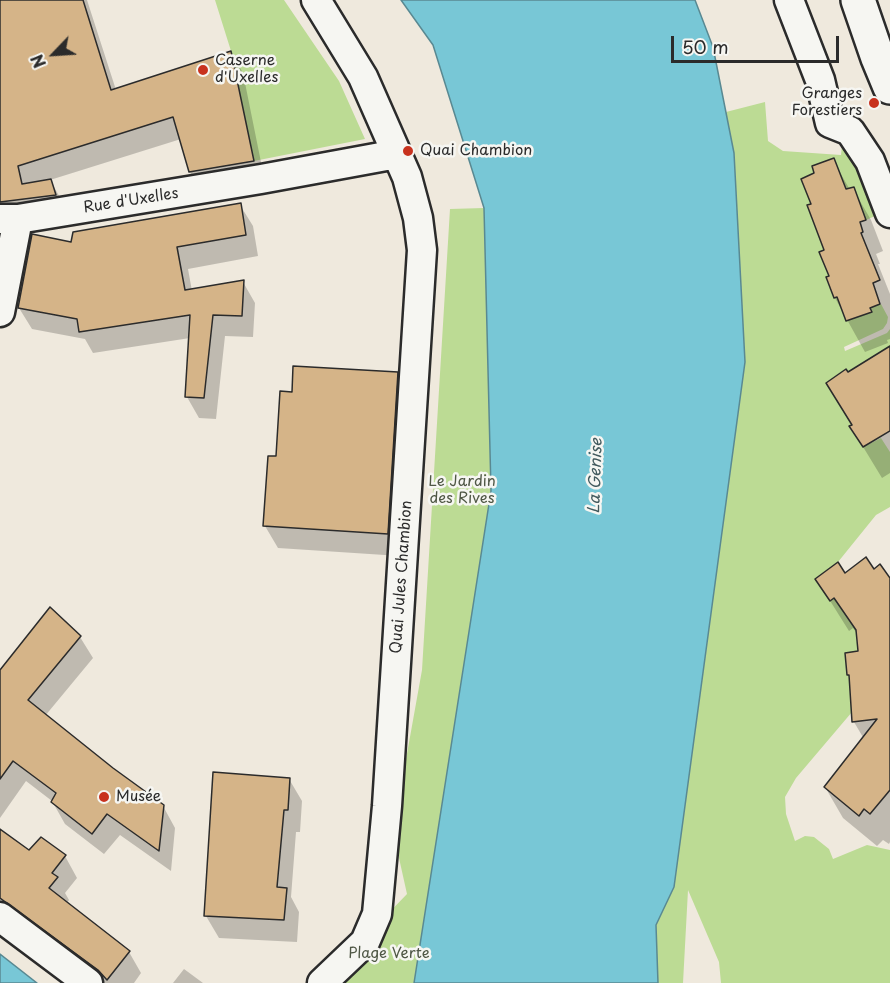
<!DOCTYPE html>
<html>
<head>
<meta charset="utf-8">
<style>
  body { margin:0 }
  #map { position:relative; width:890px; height:983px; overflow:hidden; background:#efe9dd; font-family:"Playpen Sans",sans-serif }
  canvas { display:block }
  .north { position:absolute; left:24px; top:24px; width:60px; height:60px; -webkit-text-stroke:4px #f6f6f2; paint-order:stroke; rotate:245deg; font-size:16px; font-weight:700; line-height:24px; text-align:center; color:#2b2b2b }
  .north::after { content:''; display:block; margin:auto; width:21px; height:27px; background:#2b2b2b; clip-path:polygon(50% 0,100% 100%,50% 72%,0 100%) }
  .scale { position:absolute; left:671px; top:36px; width:168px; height:27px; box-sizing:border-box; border:3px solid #2b2b2b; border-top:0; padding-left:8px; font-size:18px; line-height:21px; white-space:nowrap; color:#2b2b2b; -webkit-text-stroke:4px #f6f6f2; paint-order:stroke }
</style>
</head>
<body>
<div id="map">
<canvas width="890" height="983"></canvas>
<div class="north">N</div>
<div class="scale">50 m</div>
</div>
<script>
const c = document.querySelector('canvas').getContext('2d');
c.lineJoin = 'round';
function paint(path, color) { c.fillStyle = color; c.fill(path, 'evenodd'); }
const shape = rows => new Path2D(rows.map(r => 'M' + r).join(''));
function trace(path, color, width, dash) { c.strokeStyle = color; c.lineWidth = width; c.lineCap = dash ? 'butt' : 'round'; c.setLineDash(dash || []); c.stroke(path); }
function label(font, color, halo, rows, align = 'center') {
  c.font = font + ' "Playpen Sans",sans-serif'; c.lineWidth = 5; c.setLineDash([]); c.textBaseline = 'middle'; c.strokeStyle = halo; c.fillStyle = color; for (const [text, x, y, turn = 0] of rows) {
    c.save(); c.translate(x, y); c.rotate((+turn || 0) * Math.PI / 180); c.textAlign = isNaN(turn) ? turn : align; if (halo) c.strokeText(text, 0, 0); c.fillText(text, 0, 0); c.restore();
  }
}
paint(shape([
  [215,0,284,0,339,81,365,139,254,161,231,51],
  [765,102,768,141,783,151,841,155,843,136,884,212,866,220,854,187,846,189,834,158,812,166,814,173,801,179,811,204,807,205,815,227,828,248,819,252,829,276,826,278,834,298,837,297,846,321,871,312,870,308,881,304,888,317,887,323,883,329,844,347,845,351,887,333,890,329,890,346,857,366,851,376,846,369,826,383,847,417,856,422,849,427,863,447,881,438,890,452,890,507,876,515,838,562,815,579,830,601,834,598,850,622,858,617,856,634,858,651,845,653,847,675,865,673,852,712,796,778,785,797,786,814,795,841,805,836,814,837,829,849,833,859,867,845,890,850,890,983,721,983,719,962,688,890,683,983,658,983,656,925,674,887,745,362,734,154,726,112],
  [484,208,491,491,414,983,321,983,407,894,397,849,396,815,422,670,450,209]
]), '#bcdb94');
const water = shape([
  [401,0,695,0,713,47,734,153,745,362,674,887,656,925,658,983,414,983,491,491,484,208,433,45,401,0],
  [0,954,37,983,0,983,0,954]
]);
paint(water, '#78c7d6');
trace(water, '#598992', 1.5);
paint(shape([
  [0,0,87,0,116,90,231,53,243,73,265,182,202,193,190,172,181,139,50,180,62,201,0,223],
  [833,160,850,190,853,189,871,220,883,251,876,254,880,264,878,264,890,294,890,339,887,340,888,343,865,352,835,298,828,278,831,277,826,251,813,205,816,174],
  [240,205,253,226,258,256,188,269,192,291,243,282,255,303,253,337,225,336,216,419,199,418,187,397,190,338,93,353,85,339,32,329,19,308,72,243],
  [890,348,890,473,882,478,851,427,853,426,848,374],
  [397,374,410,396,400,556,278,548,265,526,293,393],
  [874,571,890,580,890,842,889,844,883,840,877,846,843,818,825,787,864,739,854,722,850,678,848,675,859,652,858,635,853,628,849,631,817,580],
  [80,637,93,658,45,716,112,769,163,806,175,828,171,871,120,835,104,854,65,824,52,801,26,781,0,818,0,672],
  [289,779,302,801,300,832,296,832,291,897,299,912,297,942,219,938,206,916],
  [0,831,29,852,65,856,77,878,65,893,69,900,67,903,129,952,141,973,134,983,101,983,0,907],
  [184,969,203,983,173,983]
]), '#0003');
const building = shape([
  [0,0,83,0,111,90,231,51,254,161,189,172,173,117,18,166,22,184,51,179,56,195,0,202,0,0],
  [834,158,846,189,854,187,866,220,860,222,863,232,861,233,880,280,873,283,880,304,870,308,872,312,846,321,837,297,834,298,826,277,829,276,819,252,824,250,807,205,811,204,801,179,814,173,812,166,834,158],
  [241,203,246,235,177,247,185,290,244,280,242,316,213,315,204,398,185,397,190,315,79,332,77,319,18,308,32,234,71,242,73,232,241,203],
  [890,346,890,431,863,447,849,426,852,425,826,383,846,369,848,372,890,346],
  [293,366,398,372,388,534,263,526,268,456,276,456,280,391,292,392,293,366],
  [866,557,874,569,880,564,890,578,890,790,870,814,864,809,859,816,824,787,877,719,852,722,849,675,847,675,845,653,858,651,856,630,834,598,830,601,815,579,838,562,845,573,866,557],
  [50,607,81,636,28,700,113,768,164,805,159,851,107,814,92,834,51,802,56,793,13,761,0,779,0,670,50,607],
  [213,772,290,778,288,810,284,810,277,887,287,888,284,920,204,916,213,772],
  [0,829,29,850,41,837,66,855,52,873,58,877,49,888,130,951,107,980,98,970,0,898,0,829]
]);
paint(building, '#d5b488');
trace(building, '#2b2b2b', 1.5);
const minor = shape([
  [316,0,363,77,407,177,418,218,422,250,387,806,377,914,365,942,322,983],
  [789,0,820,80,830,123,850,131,870,161,890,213],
  [0,219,18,219,261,179,397,154],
  [0,312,18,219],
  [0,917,88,983]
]);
const major = shape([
  [858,0,878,58,890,87]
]);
trace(minor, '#2b2b2b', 33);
trace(major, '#2b2b2b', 38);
trace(minor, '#f6f6f2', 28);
trace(major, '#f6f6f2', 33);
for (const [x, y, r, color] of [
  [203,70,6,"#c8321e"],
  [874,103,6,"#c8321e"],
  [408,151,6,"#c8321e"],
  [104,797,6,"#c8321e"]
]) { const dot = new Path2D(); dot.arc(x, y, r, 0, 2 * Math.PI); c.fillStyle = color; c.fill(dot); trace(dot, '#f6f6f2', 2); }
label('15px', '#2b2b2b', '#f6f6f2', [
  ["Caserne",215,61],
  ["d'Uxelles",215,78],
  ["Granges",862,94,"right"],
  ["Forestiers",862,111,"right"],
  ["Quai Chambion",420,151],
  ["Musée",116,797]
], 'left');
label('15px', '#2b2b2b', '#f6f6f2', [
  ["Rue d'Uxelles",131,201,-9],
  ["Quai Jules Chambion",402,577,-86]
]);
label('15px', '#4f5745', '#f6f6f2', [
  ["Le Jardin",462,482],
  ["des Rives",462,499],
  ["Plage Verte",389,954]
]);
label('italic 16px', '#425a5e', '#f6f6f2', [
  ["La Genise",596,476,-88]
]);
</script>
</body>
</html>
